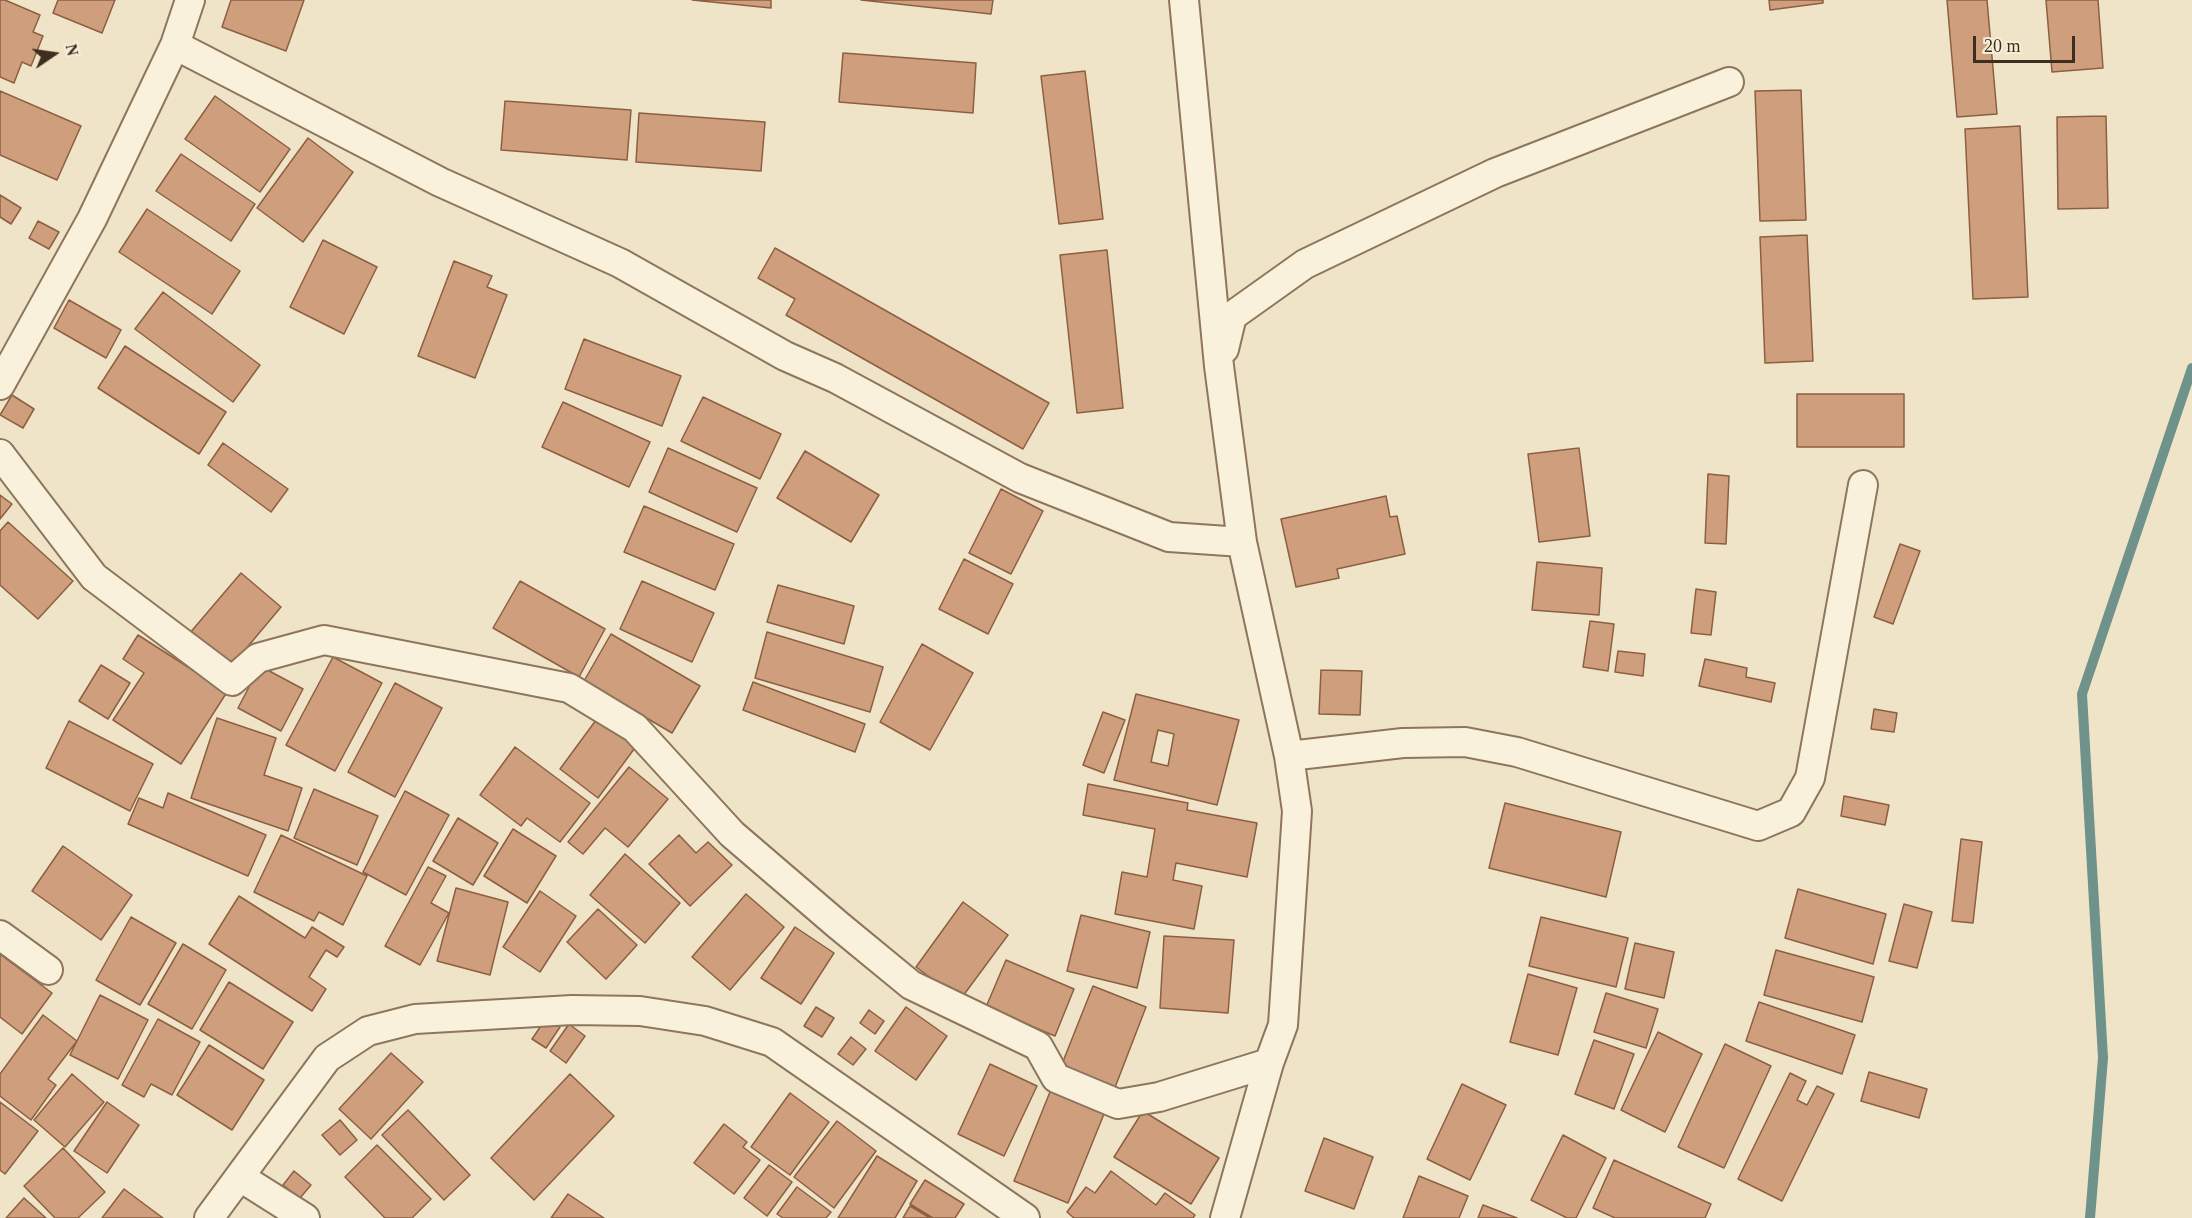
<!DOCTYPE html>
<html>
<head>
<meta charset="utf-8">
<style>
  body { margin:0 }
  #map { position:relative; width:2192px; height:1218px; overflow:hidden; background:#f0e4c8; font-family:Georgia,serif }
  canvas { display:block }
  .north { position:absolute; left:24px; top:24px; width:60px; height:60px; -webkit-text-stroke:4px #f7eed8; paint-order:stroke; rotate:77deg; font-size:16px; font-weight:700; line-height:24px; text-align:center; color:#3d2e20 }
  .north::after { content:''; display:block; margin:auto; width:21px; height:27px; background:#3d2e20; clip-path:polygon(50% 0,100% 100%,50% 72%,0 100%) }
  .scale { position:absolute; left:1973px; top:36px; width:102px; height:27px; box-sizing:border-box; border:3px solid #3d2e20; border-top:0; padding-left:8px; font-size:18px; line-height:21px; white-space:nowrap; color:#3d2e20; -webkit-text-stroke:4px #f7eed8; paint-order:stroke }
</style>
</head>
<body>
<div id="map">
<canvas width="2192" height="1218"></canvas>
<div class="north">N</div>
<div class="scale">20 m</div>
</div>
<script>
const c = document.querySelector('canvas').getContext('2d');
c.lineJoin = 'round';
const shape = rows => new Path2D(rows.map(r => 'M' + r).join(''));
function trace(path, color, width, dash) { c.strokeStyle = color; c.lineWidth = width; c.lineCap = dash ? 'butt' : 'round'; c.setLineDash(dash || []); c.stroke(path); }
function paint(path, color) { c.fillStyle = color; c.fill(path, 'evenodd'); }
trace(shape([
  [2090,1218,2103,1058,2082,694,2192,368]
]), '#6f938a', 10);
const building = shape([
  [0,0,5,0,40,15,33,32,43,36,31,66,22,62,14,83,0,77,0,0],
  [58,0,115,0,102,33,53,13,58,0],
  [231,0,304,0,286,51,222,27,231,0],
  [692,0,771,0,771,8,692,0],
  [861,0,993,0,991,14,861,0],
  [1769,0,1823,0,1823,3,1770,10,1769,0],
  [1947,0,1987,0,1997,114,1957,117,1947,0],
  [2046,0,2098,0,2103,68,2052,72,2046,0],
  [843,53,976,63,973,113,839,102,843,53],
  [1085,71,1103,219,1059,224,1041,76,1085,71],
  [1801,90,1806,220,1760,221,1755,91,1801,90],
  [0,91,81,126,57,180,0,155,0,91],
  [215,96,290,149,260,192,185,139,215,96],
  [505,101,631,110,627,160,501,150,505,101],
  [639,113,765,122,761,171,636,162,639,113],
  [2106,116,2108,208,2058,209,2057,117,2106,116],
  [2020,126,2028,297,1973,299,1965,129,2020,126],
  [308,138,353,172,303,242,257,208,308,138],
  [181,154,255,204,231,241,156,191,181,154],
  [0,195,21,208,11,224,0,217,0,195],
  [147,209,240,271,212,314,119,252,147,209],
  [38,221,59,232,49,249,29,238,38,221],
  [1807,235,1813,361,1765,363,1760,237,1807,235],
  [323,240,377,267,344,334,290,307,323,240],
  [775,248,1049,403,1023,449,786,315,795,299,758,278,775,248],
  [1107,250,1123,408,1077,413,1060,255,1107,250],
  [454,261,492,276,487,287,507,295,475,378,418,356,454,261],
  [163,292,260,365,233,402,135,329,163,292],
  [69,300,121,330,106,358,54,328,69,300],
  [584,339,681,376,662,426,565,389,584,339],
  [125,346,226,412,199,454,98,388,125,346],
  [1797,394,1904,394,1904,447,1797,447,1797,394],
  [12,395,34,409,23,428,0,415,12,395],
  [703,397,781,434,760,479,681,441,703,397],
  [563,402,650,442,629,487,542,447,563,402],
  [223,443,288,489,271,512,208,465,223,443],
  [668,448,757,488,737,532,649,492,668,448],
  [1579,448,1590,536,1539,542,1528,454,1579,448],
  [805,451,879,495,851,542,777,498,805,451],
  [1708,474,1729,476,1726,544,1705,543,1708,474],
  [1001,489,1043,511,1011,574,969,553,1001,489],
  [0,495,12,504,0,519,0,495],
  [1386,496,1390,517,1397,516,1405,554,1337,569,1339,578,1296,587,1281,519,1386,496],
  [644,506,734,544,715,590,624,552,644,506],
  [8,522,73,581,38,619,0,585,0,531,8,522],
  [1900,544,1920,551,1893,624,1874,617,1900,544],
  [964,559,1013,584,988,634,939,609,964,559],
  [1537,562,1602,568,1599,615,1532,610,1537,562],
  [241,573,281,607,229,669,189,634,241,573],
  [520,581,605,629,579,677,493,628,520,581],
  [642,581,714,613,692,662,620,629,642,581],
  [778,585,854,606,844,644,767,622,778,585],
  [1696,589,1716,592,1711,635,1691,633,1696,589],
  [1590,621,1614,624,1608,671,1583,667,1590,621],
  [767,632,883,667,870,712,755,678,767,632],
  [611,634,700,686,672,733,584,681,611,634],
  [138,635,227,692,181,764,113,720,144,673,123,659,138,635],
  [922,644,973,673,930,750,880,722,922,644],
  [1618,651,1645,654,1643,676,1615,672,1618,651],
  [333,657,382,683,335,771,286,745,333,657],
  [1705,659,1747,668,1746,677,1775,683,1771,702,1699,686,1705,659],
  [101,665,130,683,108,719,79,701,101,665],
  [260,666,303,689,281,731,238,708,260,666],
  [1321,670,1362,671,1360,715,1319,714,1321,670],
  [753,682,865,724,855,752,743,710,753,682],
  [395,683,442,708,395,797,348,772,395,683],
  [1136,694,1239,720,1217,805,1114,780,1136,694],
  [1158,730,1174,734,1168,766,1151,762,1158,730],
  [1874,709,1897,713,1894,732,1871,729,1874,709],
  [1103,712,1125,720,1104,773,1083,765,1103,712],
  [599,716,637,745,598,798,560,769,599,716],
  [217,718,276,738,264,775,302,788,288,831,191,798,217,718],
  [69,721,153,764,130,811,46,768,69,721],
  [515,747,590,803,560,842,527,818,521,826,480,795,515,747],
  [629,767,668,799,628,847,605,828,583,854,568,842,629,767],
  [1088,784,1188,803,1187,810,1257,823,1247,877,1176,863,1173,880,1202,886,1194,929,1115,914,1122,872,1147,877,1155,829,1083,815,1088,784],
  [314,789,378,816,357,865,294,838,314,789],
  [405,791,449,815,406,895,363,872,405,791],
  [168,793,266,835,248,876,128,824,139,798,163,808,168,793],
  [1844,796,1889,805,1885,825,1841,816,1844,796],
  [1505,803,1621,832,1606,897,1489,868,1505,803],
  [458,818,498,843,473,885,433,861,458,818],
  [513,829,556,856,527,903,484,876,513,829],
  [281,835,367,876,343,925,319,912,314,921,254,892,281,835],
  [679,835,696,853,708,842,732,865,690,906,649,864,679,835],
  [1961,839,1982,842,1973,923,1952,921,1961,839],
  [63,846,132,895,101,940,32,891,63,846],
  [625,854,680,903,645,943,590,895,625,854],
  [428,867,446,876,431,903,449,913,420,965,385,946,428,867],
  [456,888,508,902,490,975,437,961,456,888],
  [1798,889,1886,914,1873,964,1785,938,1798,889],
  [540,891,576,916,540,972,503,947,540,891],
  [746,894,784,927,730,990,692,957,746,894],
  [239,896,305,938,312,927,344,947,337,957,326,950,309,977,326,989,312,1011,209,944,239,896],
  [963,902,1008,935,960,1000,916,967,963,902],
  [1904,904,1932,912,1917,968,1889,961,1904,904],
  [598,909,637,945,606,979,567,942,598,909],
  [1081,915,1150,932,1137,988,1067,971,1081,915],
  [131,917,176,943,140,1005,96,980,131,917],
  [1541,917,1628,938,1616,987,1529,966,1541,917],
  [795,927,834,953,801,1004,761,978,795,927],
  [1164,936,1234,940,1228,1013,1160,1008,1164,936],
  [1635,943,1674,952,1664,998,1625,989,1635,943],
  [183,944,226,970,192,1029,148,1004,183,944],
  [1776,950,1874,977,1862,1022,1764,995,1776,950],
  [0,954,52,993,22,1034,0,1017,0,954],
  [1006,960,1074,989,1055,1036,986,1007,1006,960],
  [1528,974,1577,988,1558,1055,1510,1042,1528,974],
  [229,982,293,1022,263,1069,200,1030,229,982],
  [1093,986,1146,1007,1114,1090,1060,1069,1093,986],
  [1606,993,1658,1009,1646,1048,1594,1032,1606,993],
  [100,995,148,1020,118,1079,70,1055,100,995],
  [1759,1002,1855,1035,1842,1074,1746,1041,1759,1002],
  [816,1007,834,1018,822,1037,804,1026,816,1007],
  [906,1007,947,1036,916,1080,875,1051,906,1007],
  [869,1010,884,1021,875,1034,860,1023,869,1010],
  [43,1015,77,1041,48,1079,56,1085,31,1120,0,1096,0,1074,43,1015],
  [547,1017,560,1027,546,1048,532,1039,547,1017],
  [158,1019,200,1042,172,1095,151,1084,144,1097,122,1085,158,1019],
  [569,1024,585,1036,566,1063,550,1051,569,1024],
  [1658,1032,1702,1054,1665,1132,1621,1110,1658,1032],
  [851,1037,866,1049,853,1065,838,1054,851,1037],
  [1594,1040,1634,1054,1614,1109,1575,1094,1594,1040],
  [1725,1044,1771,1066,1724,1168,1678,1147,1725,1044],
  [209,1045,264,1080,232,1130,177,1095,209,1045],
  [391,1053,423,1082,371,1139,339,1109,391,1053],
  [990,1064,1037,1086,1004,1156,958,1134,990,1064],
  [1869,1072,1927,1089,1919,1118,1861,1101,1869,1072],
  [1790,1073,1806,1081,1797,1100,1807,1105,1817,1086,1834,1094,1782,1201,1738,1179,1790,1073],
  [72,1074,104,1102,65,1147,34,1120,72,1074],
  [570,1074,614,1116,534,1200,491,1158,570,1074],
  [1462,1084,1506,1105,1470,1180,1427,1159,1462,1084],
  [1052,1087,1106,1109,1068,1203,1014,1181,1052,1087],
  [790,1093,829,1122,790,1175,751,1147,790,1093],
  [0,1102,38,1131,5,1174,0,1170,0,1102],
  [107,1102,139,1125,107,1173,74,1151,107,1102],
  [408,1110,470,1175,444,1200,382,1135,408,1110],
  [1143,1111,1219,1158,1191,1204,1114,1157,1143,1111],
  [340,1120,357,1140,340,1155,322,1135,340,1120],
  [837,1121,876,1151,834,1208,794,1177,837,1121],
  [724,1124,747,1142,743,1147,760,1160,734,1194,694,1163,724,1124],
  [1563,1135,1606,1158,1576,1218,1567,1218,1531,1200,1563,1135],
  [1324,1138,1373,1157,1354,1209,1305,1191,1324,1138],
  [377,1145,431,1199,412,1218,385,1218,345,1177,377,1145],
  [63,1148,105,1192,78,1218,55,1218,24,1186,63,1148],
  [877,1156,917,1181,895,1218,838,1218,877,1156],
  [1614,1160,1711,1204,1705,1218,1615,1218,1593,1208,1614,1160],
  [769,1165,792,1182,767,1216,744,1198,769,1165],
  [294,1171,311,1185,300,1198,283,1185,294,1171],
  [1111,1171,1156,1205,1165,1193,1195,1215,1193,1218,1074,1218,1067,1212,1086,1187,1095,1193,1111,1171],
  [1419,1176,1468,1196,1459,1218,1403,1218,1419,1176],
  [925,1180,964,1204,955,1218,933,1218,910,1204,925,1180],
  [797,1187,831,1212,826,1218,783,1218,777,1214,797,1187],
  [124,1189,163,1218,102,1218,124,1189],
  [568,1194,604,1218,551,1218,568,1194],
  [24,1198,46,1218,6,1218,24,1198],
  [1483,1205,1517,1218,1478,1218,1483,1205],
  [910,1206,930,1218,903,1218,910,1206]
]);
paint(building, '#cf9f7d');
trace(building, '#8d5f41', 1.5);
const street = shape([
  [1184,0,1219,366,1242,542,1289,756,1297,811,1283,1025,1269,1063,1225,1218],
  [175,45,440,182,620,263,785,356,835,378,1020,478,1169,537,1242,542],
  [1224,349,1232,316,1305,264,1495,173,1729,82],
  [0,385,92,219,175,45,190,0],
  [0,454,94,577,232,681,258,658,324,640,569,688,635,728,732,834,838,925,911,985,1038,1046,1056,1078,1118,1104,1159,1097,1269,1063],
  [1289,756,1403,743,1465,742,1517,752,1758,826,1791,812,1810,778,1863,485],
  [0,935,48,970],
  [240,1177,305,1218],
  [209,1218,327,1058,368,1031,415,1019,572,1010,640,1011,705,1021,772,1042,1025,1218]
]);
trace(street, '#8d765c', 32);
trace(street, '#faf1dc', 28);
</script>
</body>
</html>
